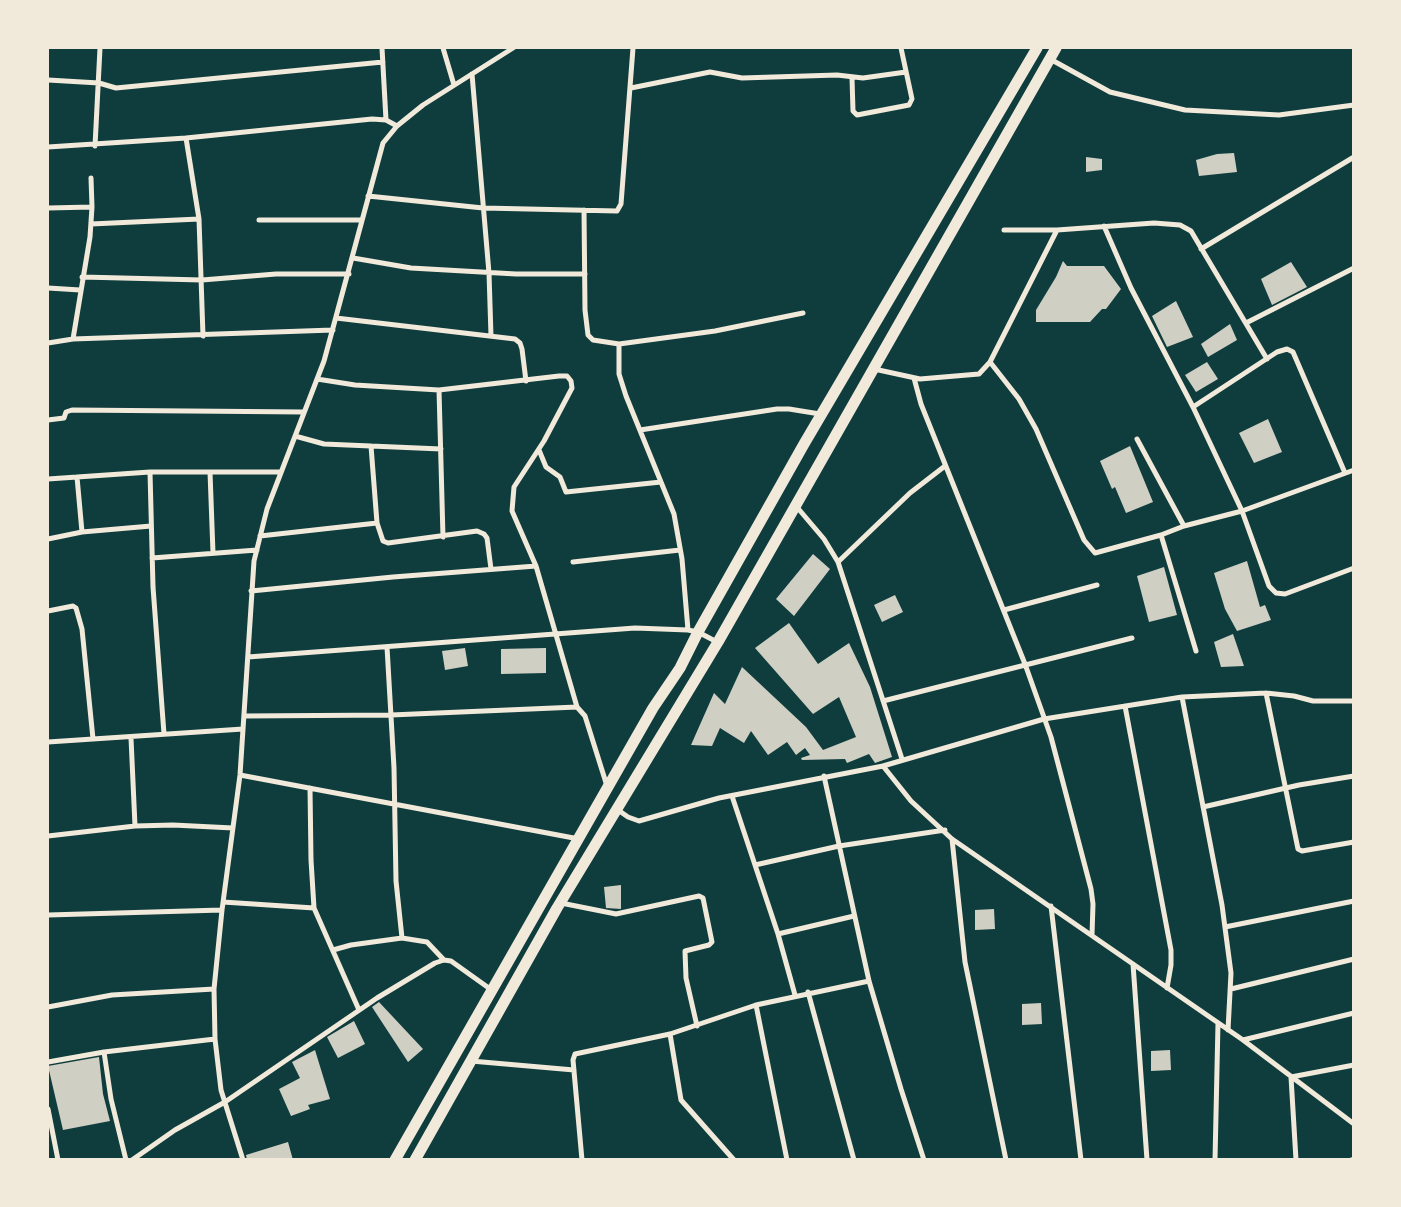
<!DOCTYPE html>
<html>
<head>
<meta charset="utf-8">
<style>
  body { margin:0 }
  #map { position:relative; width:1401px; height:1207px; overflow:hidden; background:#0f3d3e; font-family:Mulish,sans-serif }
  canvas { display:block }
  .frame { position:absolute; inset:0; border:49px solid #f1e9da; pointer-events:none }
</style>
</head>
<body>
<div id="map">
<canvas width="1401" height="1207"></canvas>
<div class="frame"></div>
</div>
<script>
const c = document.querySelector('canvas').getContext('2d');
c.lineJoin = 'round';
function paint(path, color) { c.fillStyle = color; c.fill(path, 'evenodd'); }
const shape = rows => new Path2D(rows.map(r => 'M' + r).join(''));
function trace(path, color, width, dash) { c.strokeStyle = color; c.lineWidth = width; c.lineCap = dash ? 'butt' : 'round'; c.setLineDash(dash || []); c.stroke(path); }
paint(shape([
  [1234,153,1237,172,1199,176,1196,160,1217,154],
  [1086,157,1102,159,1102,170,1086,172],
  [1063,261,1067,266,1104,266,1121,289,1106,309,1102,309,1090,322,1036,322,1036,310,1056,277],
  [1291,262,1307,287,1272,305,1261,279],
  [1176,301,1193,337,1167,347,1152,316],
  [1230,324,1237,340,1208,357,1201,344],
  [1207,362,1218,379,1196,392,1185,375],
  [1268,419,1282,452,1254,463,1239,433],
  [1130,446,1153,502,1126,513,1115,487,1112,489,1100,461],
  [813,554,830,569,794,616,776,599],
  [1247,561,1260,607,1265,605,1271,620,1237,631,1225,609,1214,573],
  [1164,567,1177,615,1149,622,1137,576],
  [895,595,903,612,882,622,874,605],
  [789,623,818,664,849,643,870,687,892,757,875,763,869,754,847,763,845,759,802,760,801,758,810,755,805,748,796,755,787,742,768,755,751,731,744,743,720,728,712,746,691,745,714,693,725,704,742,667,806,727,823,750,856,737,839,697,813,714,755,648],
  [1233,634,1244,666,1221,667,1214,642],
  [465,648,468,666,445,670,442,651],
  [546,648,546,673,501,674,501,649],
  [621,885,621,909,606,908,604,887],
  [994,909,995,929,975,930,975,910],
  [379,1002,423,1049,408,1062,372,1007],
  [1041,1003,1042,1024,1022,1025,1022,1004],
  [354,1021,365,1044,338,1058,327,1037],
  [315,1050,330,1099,308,1105,310,1109,291,1116,279,1089,300,1078,292,1062],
  [1170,1050,1171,1070,1151,1071,1151,1051],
  [99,1057,103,1094,110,1121,63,1130,48,1066],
  [288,1142,293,1160,247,1160,246,1155]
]), '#cfcfc3');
trace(shape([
  [382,48,386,120],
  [443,48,454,85],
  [1050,59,1110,92,1185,110,1279,115,1354,105],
  [472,74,489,273,491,336],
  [852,78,853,111,857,115,909,105,912,99,901,48],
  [48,80,99,83,116,88,383,62],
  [631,88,710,72,742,78,837,75,863,78,906,72],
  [186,138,199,219,203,336],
  [95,146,100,48],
  [48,147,186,138,372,119,386,120,397,126],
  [368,196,483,208,617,211,621,204,633,48],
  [48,208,92,207],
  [584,210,585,310,588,335,593,340,619,344,715,331,803,313],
  [259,220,361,220],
  [91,224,199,219],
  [1104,226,1131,288,1193,407,1242,511,1269,586,1276,593,1285,594,1354,568],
  [1004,230,1057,230,1154,223,1180,225,1191,231,1267,359],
  [1201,249,1354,157],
  [353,258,411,268,516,274,585,274],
  [82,277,202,280,276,274,349,274],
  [48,288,80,290],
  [336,318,515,339,520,343,522,349,526,381],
  [1246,323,1354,268],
  [73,339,90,237,92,207,91,178],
  [48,343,73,339,333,330],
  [619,344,619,374,626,396,674,514,682,559,688,630],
  [990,362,1019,399,1036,429,1084,540,1095,553,1161,535,1184,526,1242,511,1354,470],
  [874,369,920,379,979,374,990,362,1057,230],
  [914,378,921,404,1025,664,1051,737,1091,889,1093,904,1092,935],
  [317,379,355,385,439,390,559,376,567,376,571,381,572,388,544,441,514,487,512,511,536,566,577,707],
  [439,390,443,537],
  [1193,407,1277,352,1287,349,1293,352,1345,473],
  [48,420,64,418,66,412,72,410,304,412],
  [640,430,777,409,789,409,820,414],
  [295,436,324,444,441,449],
  [1137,439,1184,526],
  [371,446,377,523,383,541,388,543,477,531,484,534,487,538,491,569],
  [539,450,546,467,560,477,566,492,661,482],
  [150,472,153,587,164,734],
  [210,472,213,553],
  [77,477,82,532],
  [48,479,150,472,281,472],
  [796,506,824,539,838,562,902,759],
  [1161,535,1196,651],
  [260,536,377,523],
  [48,539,82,532,151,526],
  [152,558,257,550],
  [573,562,680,550],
  [838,562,910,493,945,466],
  [251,591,393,577,536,566],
  [1004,610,1097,585],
  [48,611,73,606,76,608,82,629,93,739],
  [387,647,394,768,396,881,402,938],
  [248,657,635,628,688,630,698,632,717,642],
  [1266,693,1298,849,1302,851,1354,842],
  [1182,697,1222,905,1231,973,1228,1030],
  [883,701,1132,638],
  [1125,706,1171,950,1171,965,1167,988],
  [244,716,391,715,577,707,585,716,607,786],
  [131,738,135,826],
  [48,742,243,729],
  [883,766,1044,719,1182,697,1266,693,1294,696,1313,701,1354,701],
  [240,775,579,839],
  [824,776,869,981,901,1089,924,1160],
  [310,788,311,860,314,908,359,1010],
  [732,796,778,934,795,995],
  [1203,807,1299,785,1354,776],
  [618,810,628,817,639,821,719,798,883,766,911,801,952,839,1243,1040,1354,1124],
  [48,836,135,826,173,825,233,828],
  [952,839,965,962,1006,1160],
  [755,865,839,846,945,830],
  [223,902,314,908],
  [561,903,616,914,699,896,703,898,712,942,709,945,685,951,686,978,697,1026],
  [1051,906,1081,1160],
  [48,915,222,910],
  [1225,927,1354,901],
  [778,934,854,916],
  [333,950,351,945,402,938,427,942,444,960],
  [1133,964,1147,1160],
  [1231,989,1354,959],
  [808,992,854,1160],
  [756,1005,787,1160],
  [48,1007,112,995,214,989],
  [670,1034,681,1100,734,1160],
  [1243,1040,1354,1013],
  [104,1052,111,1099,126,1160],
  [471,1061,574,1070],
  [48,1062,104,1052,215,1039],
  [48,1109,58,1160],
  [132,1160,175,1130,225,1102,377,998,435,963,444,960,451,961,493,991],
  [243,1160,221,1090,215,1039,214,989,222,910,240,775,254,561,267,509,324,361,383,143,397,126,423,105,513,48],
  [582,1160,573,1060,575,1054,670,1034,756,1005,869,981],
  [1215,1160,1218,1023],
  [1296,1160,1291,1077,1354,1065],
  [1351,1160,1354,1159]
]), '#f1e9da', 5);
trace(shape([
  [395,1160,653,708,680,668,698,632,804,444,1037,48],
  [415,1160,557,908,718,642,1056,48]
]), '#f1e9da', 11);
</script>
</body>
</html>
